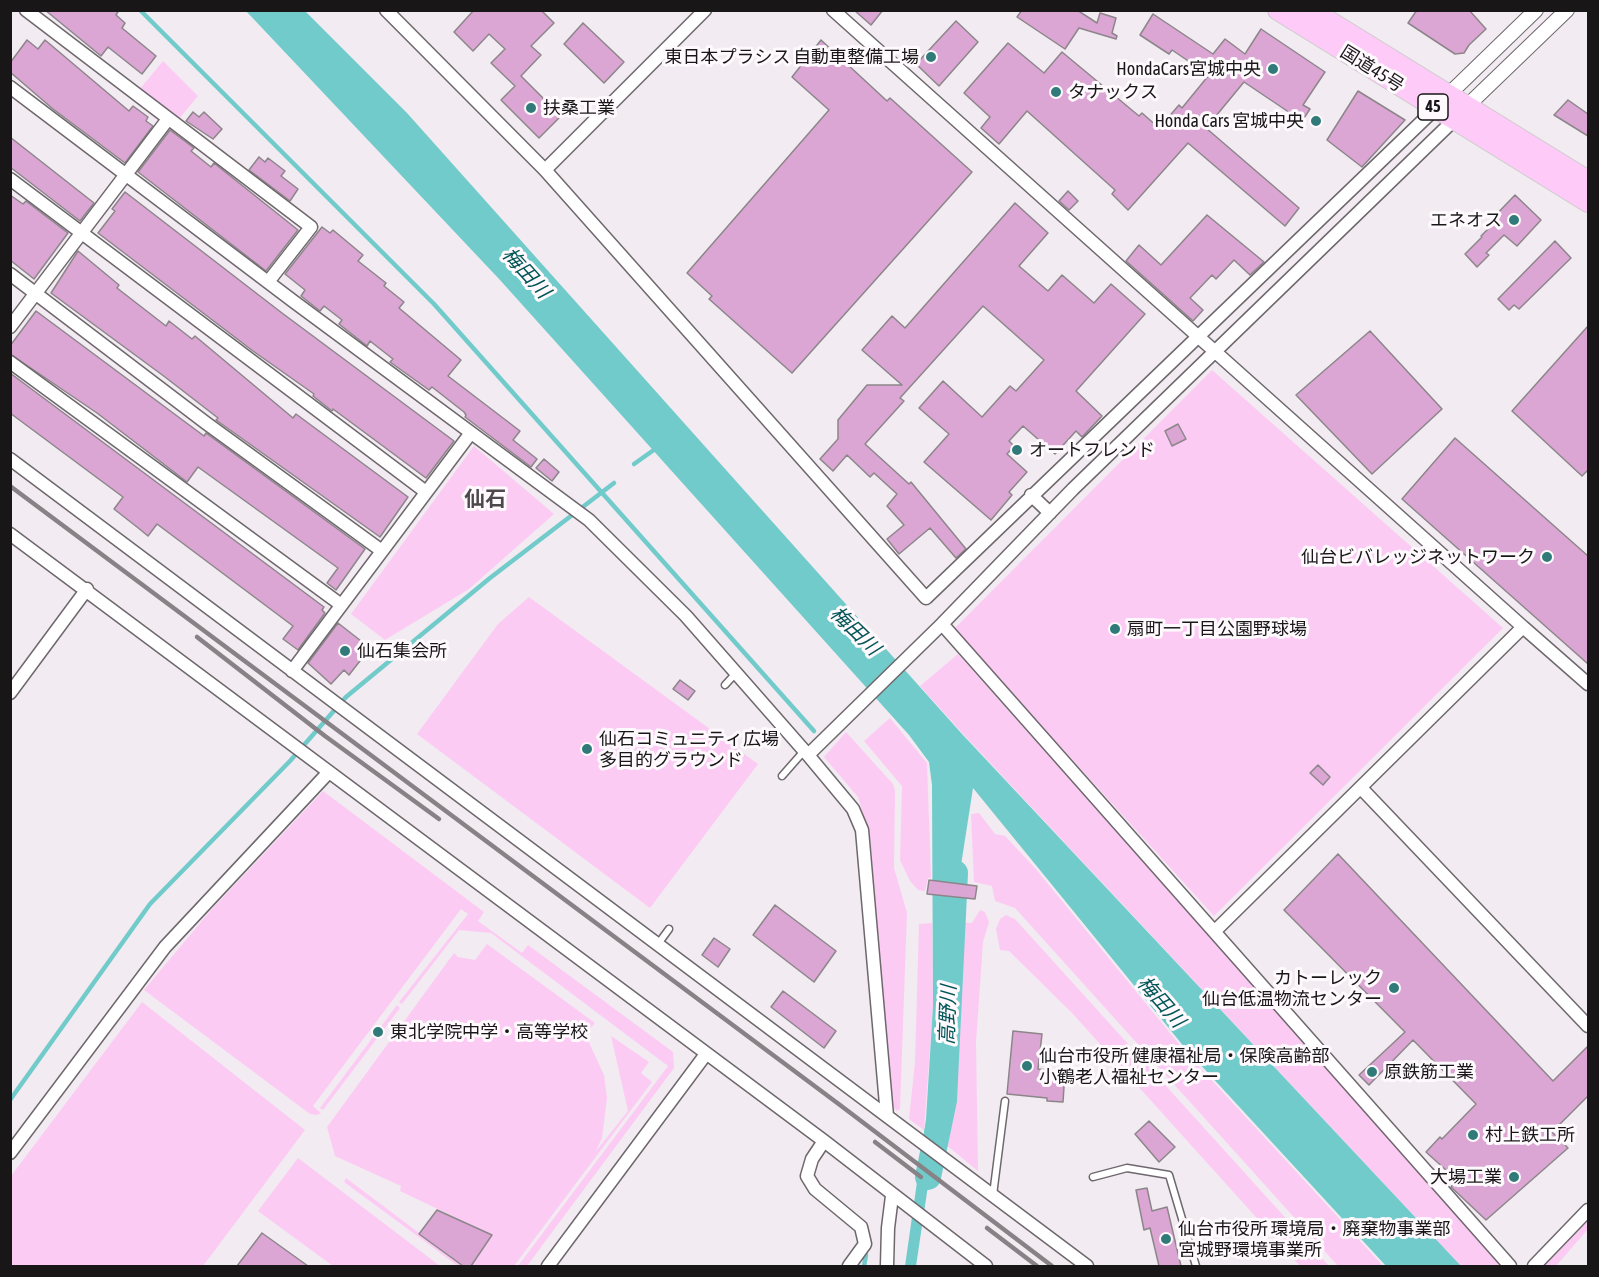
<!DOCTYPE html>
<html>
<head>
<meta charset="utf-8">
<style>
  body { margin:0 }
  #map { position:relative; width:1599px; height:1277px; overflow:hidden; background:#f2ebf1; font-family:"Asap Condensed",sans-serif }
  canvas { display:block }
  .frame { position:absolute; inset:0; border:12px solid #181617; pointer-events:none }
</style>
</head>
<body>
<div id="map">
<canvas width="1599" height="1277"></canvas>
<div class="frame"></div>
</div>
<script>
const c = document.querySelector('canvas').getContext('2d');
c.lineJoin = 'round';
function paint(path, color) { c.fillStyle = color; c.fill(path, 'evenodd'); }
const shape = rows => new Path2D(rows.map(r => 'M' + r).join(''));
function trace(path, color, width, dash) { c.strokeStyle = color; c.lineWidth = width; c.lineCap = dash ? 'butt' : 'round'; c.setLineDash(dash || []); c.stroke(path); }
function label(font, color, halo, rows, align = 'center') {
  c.font = font + ' "Asap Condensed","Noto Sans JP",sans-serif'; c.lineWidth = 6; c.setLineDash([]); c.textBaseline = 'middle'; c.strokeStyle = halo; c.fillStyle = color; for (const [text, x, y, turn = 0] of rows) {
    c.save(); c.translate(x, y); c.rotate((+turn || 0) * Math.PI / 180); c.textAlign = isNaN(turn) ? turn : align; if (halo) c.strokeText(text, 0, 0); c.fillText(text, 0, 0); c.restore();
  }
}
paint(shape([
  [163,61,198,96,178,120,139,90],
  [1212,370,1503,628,1214,916,954,629],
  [474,446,554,514,469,589,385,640,351,614],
  [529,597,758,764,650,908,417,734,498,624],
  [958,654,1502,1266,1461,1266,963,734,920,686],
  [890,718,927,763,931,878,928,878,925,891,918,890,910,881,900,860,902,786,864,741],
  [846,732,893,784,895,791,894,868,907,913,900,1109,897,1111,891,1106,870,837,858,797,824,757],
  [323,791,484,912,478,921,522,953,528,945,673,1052,674,1068,527,1266,518,1266,668,1066,491,933,459,930,402,1004,399,1002,468,914,461,909,313,1106,321,1113,317,1115,310,1114,144,990,211,910],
  [979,813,995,834,1005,836,1035,868,1183,1049,1383,1266,1338,1266,1015,908,995,901,992,886,974,882,971,814],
  [980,910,985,912,989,922,983,942,976,1042,978,1171,939,1139,946,1102,957,922,972,923],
  [1006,915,1015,919,1329,1266,1300,1266,1072,1013,1009,951,1000,950,996,929,1000,919],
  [932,923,933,1006,924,1130,909,1119,915,1062,919,924],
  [487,944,595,1023,585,1034,604,1075,607,1098,602,1138,596,1151,628,1111,611,1036,649,1062,641,1073,652,1082,514,1266,471,1266,492,1235,400,1191,401,1186,335,1156,327,1127,454,953,458,957,475,960],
  [142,1002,305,1130,203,1266,11,1266,11,1176],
  [397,1005,400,1008,323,1110,320,1108],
  [298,1158,440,1266,333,1266,258,1211],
  [346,1178,463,1266,458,1266,344,1182],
  [1588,1221,1588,1229,1556,1266,1544,1266]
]), '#fccbf4');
paint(shape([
  [246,11,305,11,407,113,962,734,1461,1266,1386,1266,1185,1048,973,788,948,949,942,1092,916,1266,905,1266,926,1119,933,1006,932,785,929,762,909,735,500,280]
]), '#72cbcb');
trace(shape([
  [140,10,434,304,814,731],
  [634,464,658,447],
  [10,1100,150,904,290,761,346,697,490,578,614,483],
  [864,1266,866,1255]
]), '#72cbcb', 4.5);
trace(shape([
  [928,1177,944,1100,955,873]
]), '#72cbcb', 26);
const building = shape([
  [45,10,119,10,116,15,125,23,122,28,156,56,142,74,108,47,101,56,45,10],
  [474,10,541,10,554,23,531,46,541,55,521,76,561,116,539,138,501,100,515,86,491,63,505,49,489,34,473,51,454,32,474,10],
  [854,10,883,10,871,25,854,10],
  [1022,10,1077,10,1097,23,1100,13,1116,18,1112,33,1117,36,1116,39,1079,28,1065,49,1017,17,1022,10],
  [1417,10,1469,10,1486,29,1469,45,1464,53,1455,54,1408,23,1417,10],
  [1153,14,1213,54,1225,39,1245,54,1261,29,1325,72,1303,105,1310,109,1302,121,1244,82,1206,128,1299,208,1285,226,1188,143,1128,210,1112,194,1115,190,1027,111,999,144,981,128,990,117,964,93,1008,43,1044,73,1062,52,1139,116,1142,113,1159,128,1179,105,1182,108,1209,75,1172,50,1169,54,1140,35,1153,14],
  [956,21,978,42,939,86,916,64,956,21],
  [583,23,624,62,604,83,564,44,583,23],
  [27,40,38,49,45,40,129,111,133,106,148,117,146,121,153,126,125,163,53,109,10,72,10,63,27,40],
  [821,40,887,101,890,98,972,172,792,373,709,299,712,296,687,273,829,110,792,77,821,40],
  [1358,91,1405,120,1362,167,1327,140,1358,91],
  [1568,100,1588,114,1588,136,1554,115,1568,100],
  [193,112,199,117,204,112,222,129,213,139,186,121,193,112],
  [170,130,194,148,191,151,211,167,214,163,298,230,266,271,138,172,170,130],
  [10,137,94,203,80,221,10,167,10,137],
  [259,157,265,162,268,158,285,171,281,176,298,189,290,201,249,170,259,157],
  [1068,191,1078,201,1069,210,1059,201,1068,191],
  [125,192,282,313,454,441,426,478,333,409,332,411,313,396,314,394,253,351,98,233,115,211,112,209,125,192],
  [10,195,23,204,26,201,68,233,34,279,10,260,10,195],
  [1515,195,1541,220,1517,246,1504,235,1486,253,1489,255,1477,267,1465,254,1482,237,1481,236,1493,224,1490,221,1515,195],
  [1015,203,1048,233,1019,266,1048,291,1062,275,1094,303,1111,284,1145,314,1076,391,1102,416,1082,437,1076,431,1055,454,1023,426,1009,441,1014,446,1007,454,1027,472,1009,492,1012,495,991,520,924,462,949,434,919,408,943,381,982,417,1010,386,1016,391,1044,360,983,306,900,398,904,401,865,444,909,484,911,482,966,549,956,558,930,528,899,554,887,539,904,525,887,506,897,494,874,473,870,477,847,455,833,471,820,459,838,439,838,420,867,385,902,385,862,350,892,316,905,328,1015,203],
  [1207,215,1264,262,1250,275,1234,260,1216,279,1212,275,1190,298,1203,310,1193,321,1126,261,1139,245,1161,265,1207,215],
  [322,227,330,233,333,230,363,255,358,261,386,283,384,286,404,302,399,308,461,360,448,376,520,431,513,440,537,459,531,467,465,417,466,415,464,412,432,387,429,390,390,362,393,359,370,341,367,346,339,324,342,320,324,306,320,311,301,296,305,290,285,274,322,227],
  [1555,241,1571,258,1519,309,1514,305,1509,310,1498,299,1555,241],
  [78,251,119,285,117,288,166,326,169,321,192,339,195,336,293,418,296,414,408,497,380,537,216,420,218,418,165,377,51,293,78,251],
  [36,311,204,436,206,433,365,549,336,590,327,583,338,568,198,467,187,482,97,413,10,354,10,346,36,311],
  [1588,326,1588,470,1582,476,1512,411,1588,326],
  [1370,331,1442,409,1372,474,1296,395,1370,331],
  [10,373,324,607,322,610,325,613,298,650,283,639,293,626,157,524,148,536,137,527,114,509,123,497,10,413,10,373],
  [1178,424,1186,439,1172,446,1165,431,1178,424],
  [1455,438,1588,556,1588,664,1402,499,1455,438],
  [544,459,559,472,552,481,536,468,544,459],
  [338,623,370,648,349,675,344,670,331,684,308,663,338,623],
  [680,680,695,691,688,700,673,689,680,680],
  [1318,765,1330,777,1323,785,1310,773,1318,765],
  [1338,854,1553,1081,1588,1046,1588,1096,1552,1132,1568,1148,1486,1220,1451,1187,1457,1180,1426,1152,1440,1137,1442,1139,1476,1104,1413,1040,1369,1085,1359,1075,1405,1032,1284,910,1338,854],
  [929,880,977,886,975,899,927,894,929,880],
  [775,905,836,951,814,982,753,935,775,905],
  [714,938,730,949,718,967,702,955,714,938],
  [783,991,836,1031,824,1048,771,1007,783,991],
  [1013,1031,1042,1034,1038,1069,1065,1072,1063,1102,1047,1101,1047,1098,1007,1094,1013,1031],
  [1149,1121,1175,1147,1159,1162,1135,1134,1149,1121],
  [1147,1188,1152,1211,1167,1207,1181,1266,1159,1266,1150,1228,1144,1230,1136,1190,1147,1188],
  [437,1210,492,1235,471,1266,463,1266,419,1234,437,1210],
  [262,1233,308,1266,237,1266,262,1233]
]);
paint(building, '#dba6d3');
trace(building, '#8c868b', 1.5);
const service = shape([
  [725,685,736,673],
  [782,776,804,751],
  [658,944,669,929],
  [1093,1177,1127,1168,1169,1175,1196,1266],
  [993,1195,1005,1101]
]);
const minor = shape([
  [26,10,311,227,268,282],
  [386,10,545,170,926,598,1436,108],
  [833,10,1523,627,1215,931],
  [10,87,293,301,589,520,686,616,808,755,853,809,862,830,887,1116],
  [545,170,705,10],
  [10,179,426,492],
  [10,274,206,423,382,551],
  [10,327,168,119],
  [10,362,340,604],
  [10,459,1087,1266],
  [1031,495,1050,513],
  [10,534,824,1141,986,1266],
  [942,624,1510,1266],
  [1523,627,1588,684],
  [292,671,470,434],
  [10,693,87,589],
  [808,755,942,624,1073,489,1454,120],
  [1362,789,1588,1026],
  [824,1141,812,1159,807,1176,815,1189,861,1227,865,1244,849,1266],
  [10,1153,165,947,328,773],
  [548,1266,706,1054],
  [887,1266,888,1228,892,1196],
  [1534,1266,1588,1210]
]);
const tertiary = shape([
  [1443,100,1536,10],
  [1462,111,1567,10]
]);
const trunk = shape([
  [1278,10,1588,202],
  [1311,10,1588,181]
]);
trace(service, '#6e686d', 9);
trace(minor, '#6e686d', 15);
trace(tertiary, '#6e686d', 16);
trace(trunk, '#ccc', 22);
trace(service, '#fff', 6);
trace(minor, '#fff', 12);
trace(tertiary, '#fff', 14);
trace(trunk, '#fecaf7', 20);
trace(shape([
  [10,486,840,1105,1052,1266],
  [197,637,325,736,439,819],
  [875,1142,921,1177],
  [987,1228,1037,1266]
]), '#878286', 4.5);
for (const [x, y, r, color] of [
  [931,57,6,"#317a7a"],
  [1273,69,6,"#317a7a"],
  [1056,92,6,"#317a7a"],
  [531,108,6,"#317a7a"],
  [1316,121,6,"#317a7a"],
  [1514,220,6,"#317a7a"],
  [1017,450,6,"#317a7a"],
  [1547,557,6,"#317a7a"],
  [1115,629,6,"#317a7a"],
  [345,651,6,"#317a7a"],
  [587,749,6,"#317a7a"],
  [1394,988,6,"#317a7a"],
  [378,1032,6,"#317a7a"],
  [1027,1066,6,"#317a7a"],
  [1372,1072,6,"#317a7a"],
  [1473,1135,6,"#317a7a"],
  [1514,1177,6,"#317a7a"],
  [1166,1239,6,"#317a7a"]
]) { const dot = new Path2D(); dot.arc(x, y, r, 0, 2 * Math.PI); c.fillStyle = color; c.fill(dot); trace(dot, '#fef9fd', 2); }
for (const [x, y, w] of [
  [1433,107,30]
]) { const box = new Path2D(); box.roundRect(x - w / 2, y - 13, w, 26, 4.5); c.fillStyle = '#fef9fd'; c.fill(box); trace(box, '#181617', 1.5); }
label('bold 16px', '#181617', null, [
  ["45",1433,107]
]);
label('18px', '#181617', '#fef9fd', [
  ["東日本プラシス 自動車整備工場",919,57,"right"],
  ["HondaCars宮城中央",1261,69,"right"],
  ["タナックス",1068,92],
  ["扶桑工業",543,108],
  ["Honda Cars 宮城中央",1304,121,"right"],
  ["エネオス",1502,220,"right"],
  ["オートフレンド",1029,450],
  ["仙台ビバレッジネットワーク",1535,557,"right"],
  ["扇町一丁目公園野球場",1127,629],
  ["仙石集会所",357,651],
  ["仙石コミュニティ広場",599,739],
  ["多目的グラウンド",599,760],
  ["カトーレック",1382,978,"right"],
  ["仙台低温物流センター",1382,999,"right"],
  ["東北学院中学・高等学校",390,1032],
  ["仙台市役所 健康福祉局・保険高齢部",1039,1056],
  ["小鶴老人福祉センター",1039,1077],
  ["原鉄筋工業",1384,1072],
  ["村上鉄工所",1485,1135],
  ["大場工業",1502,1177,"right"],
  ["仙台市役所 環境局・廃棄物事業部",1178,1229],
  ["宮城野環境事業所",1178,1250]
], 'left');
label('18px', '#181617', '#fef9fd', [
  ["国道45号",1372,69,32]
]);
label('italic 20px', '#015556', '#fef9fd', [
  ["梅田川",526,273,48],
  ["梅田川",855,631,44],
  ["梅田川",1161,1002,49],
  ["高野川",948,1015,-88]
]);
label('bold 21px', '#4d484c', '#fef9fd', [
  ["仙石",485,499]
]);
</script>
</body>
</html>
